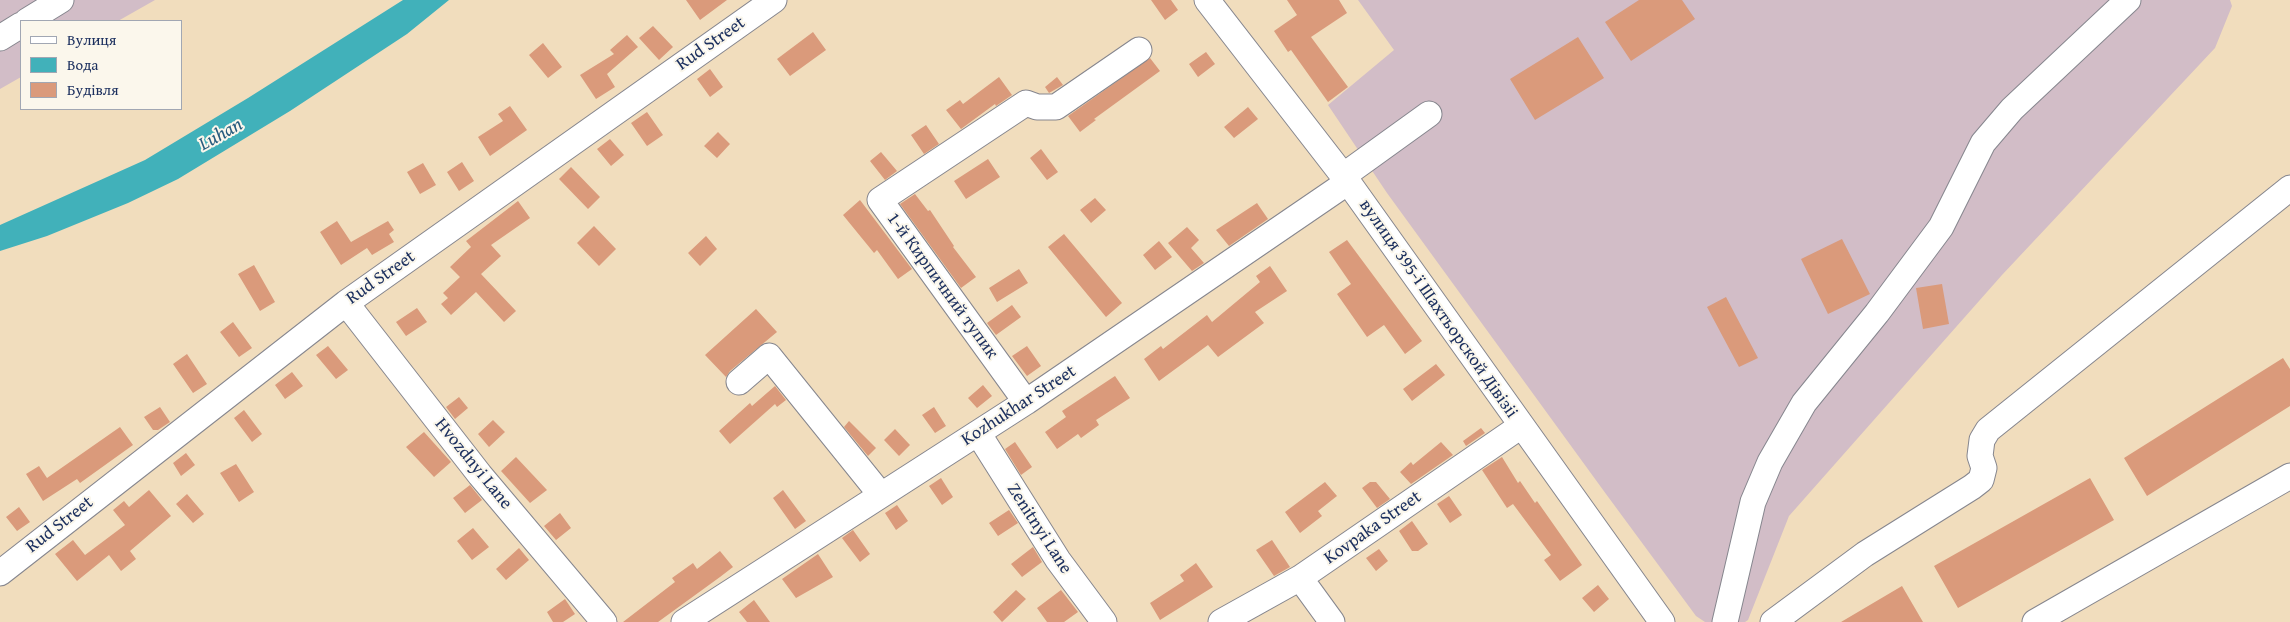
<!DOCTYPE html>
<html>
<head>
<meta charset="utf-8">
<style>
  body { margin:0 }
  #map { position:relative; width:2290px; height:622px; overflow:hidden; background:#f1ddbd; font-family:"Gentium Book Plus",serif }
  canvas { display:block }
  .legend { position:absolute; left:20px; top:20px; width:162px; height:90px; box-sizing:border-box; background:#fbf7ec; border:1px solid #a1a7b3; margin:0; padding:6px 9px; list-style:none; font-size:15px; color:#1b2f5e }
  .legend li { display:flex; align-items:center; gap:10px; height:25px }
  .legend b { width:25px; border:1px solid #a1a7b3 }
</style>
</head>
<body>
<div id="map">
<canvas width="2290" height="622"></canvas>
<ul class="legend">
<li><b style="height:6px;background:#fff"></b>Вулиця</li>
<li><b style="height:14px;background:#41b1ba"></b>Вода</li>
<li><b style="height:14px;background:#da9a7b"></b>Будівля</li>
</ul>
</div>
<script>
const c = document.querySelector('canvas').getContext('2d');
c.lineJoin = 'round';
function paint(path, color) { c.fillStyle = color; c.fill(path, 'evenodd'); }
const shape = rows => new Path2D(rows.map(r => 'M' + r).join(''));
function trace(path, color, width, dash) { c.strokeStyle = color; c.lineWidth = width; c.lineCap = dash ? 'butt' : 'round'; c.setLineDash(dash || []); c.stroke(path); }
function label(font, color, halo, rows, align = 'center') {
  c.font = font + ' "Gentium Book Plus",serif'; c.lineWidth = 4; c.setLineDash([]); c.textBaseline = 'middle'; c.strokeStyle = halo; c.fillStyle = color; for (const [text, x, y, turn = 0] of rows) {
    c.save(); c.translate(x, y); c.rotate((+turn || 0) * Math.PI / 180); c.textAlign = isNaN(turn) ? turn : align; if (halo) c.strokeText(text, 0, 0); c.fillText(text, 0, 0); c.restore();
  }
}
paint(shape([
  [0,0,155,0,118,21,21,21,21,77,0,89],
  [1358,0,2230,0,2232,6,2215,48,2002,275,1789,516,1748,620,1745,622,1705,622,1696,616,1606,494,1387,193,1328,105,1394,50]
]), '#d2bdc7');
paint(shape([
  [403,0,449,0,407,34,290,111,178,179,128,203,47,236,0,251,0,225,145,160,248,98]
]), '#41b1ba');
paint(shape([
  [686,0,727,0,700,20],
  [1151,0,1171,0,1178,10,1165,20],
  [1287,0,1339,0,1347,13,1311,37,1348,87,1328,102,1291,50,1288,52,1274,31,1297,15],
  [1639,0,1682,0,1695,19,1631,61,1605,22],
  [653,26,673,47,659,60,639,38],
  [813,32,826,50,790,76,777,59],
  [627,35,638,47,607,74,615,87,596,99,580,75,614,54,610,50],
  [1578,37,1604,78,1535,120,1510,79],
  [543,43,562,67,548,78,529,55],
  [1206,52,1215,64,1198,77,1189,64],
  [1150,58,1160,71,1094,119,1096,120,1080,132,1068,116],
  [710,69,723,87,710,97,697,79],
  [999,77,1012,95,996,106,995,104,961,129,946,110,960,100,963,104],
  [1057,77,1063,85,1049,93,1045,87],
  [510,106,527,130,490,156,478,137,503,121,498,114],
  [1248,107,1258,119,1234,138,1224,127],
  [647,112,663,135,647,146,631,123],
  [926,125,939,144,924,154,911,135],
  [718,132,730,144,717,158,704,146],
  [610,139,624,155,611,166,597,149],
  [1041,149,1058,172,1047,180,1030,158],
  [881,152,897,171,885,180,870,161],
  [988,159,1000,177,966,199,954,181],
  [462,162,474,181,459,191,447,172],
  [423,163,436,185,420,194,407,172],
  [571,167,600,197,588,209,559,179],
  [915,194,928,211,930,210,954,246,953,247,976,277,961,288,900,204],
  [1095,198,1106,210,1091,223,1080,210],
  [860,200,912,269,898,279,877,250,874,253,843,215],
  [518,201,530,218,491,245,501,256,481,274,516,311,504,322,476,292,451,315,441,304,448,298,443,293,460,277,450,267,471,247,466,241],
  [1257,203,1268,219,1229,246,1216,230],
  [337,221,351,242,388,221,394,230,389,234,394,242,372,255,367,248,341,265,320,232],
  [594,226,616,249,599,266,577,243],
  [1187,227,1199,240,1191,248,1204,263,1192,271,1168,243],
  [1064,234,1122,303,1106,317,1048,247],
  [706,236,717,249,700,266,688,253],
  [1842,239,1870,294,1828,314,1801,259],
  [1347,240,1422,341,1405,354,1384,325,1367,337,1337,294,1351,284,1329,252],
  [1159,241,1172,257,1155,270,1143,255],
  [254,265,275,302,260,311,238,274],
  [1270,266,1287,291,1255,312,1264,323,1218,357,1208,345,1159,381,1144,359,1161,346,1163,349,1207,315,1212,322,1260,282,1256,276],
  [1019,269,1028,283,997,302,989,288],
  [1942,284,1949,324,1923,329,1916,288],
  [1726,297,1758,358,1739,367,1707,307],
  [1012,305,1021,317,996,335,987,323],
  [417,308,427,322,406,336,396,322],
  [756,309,777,332,730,371,726,377,705,355],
  [233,322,252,348,239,357,220,332],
  [328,346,348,370,336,379,316,355],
  [1027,346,1041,366,1027,376,1012,356],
  [187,354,207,384,193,393,173,364],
  [2283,358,2290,369,2290,406,2147,496,2124,458],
  [1436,364,1445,375,1412,401,1403,389],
  [292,372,303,386,285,399,275,385],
  [1115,376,1130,398,1096,420,1099,425,1081,438,1078,434,1057,449,1045,432,1066,417,1062,411],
  [983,385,992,396,977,408,968,398],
  [775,386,786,400,777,407,775,404,730,444,719,431,750,403,752,406],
  [459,397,468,408,455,419,446,407],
  [160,407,170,422,158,430,153,430,144,417],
  [934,407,946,426,935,433,922,415],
  [244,410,262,434,252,442,234,418],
  [493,420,505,432,489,447,478,434],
  [849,421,876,448,868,456,844,427],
  [120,427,133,445,80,483,77,479,43,501,26,474,39,466,47,478],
  [1481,428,1485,433,1466,446,1463,441],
  [895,429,910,445,899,456,884,440],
  [424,432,451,462,434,477,406,447],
  [1015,442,1032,467,1021,475,1005,449],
  [1441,442,1453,455,1411,484,1400,472,1411,462,1413,465],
  [186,453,195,465,181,476,173,463],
  [516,457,547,490,530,503,501,471],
  [1502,457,1518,483,1520,481,1535,503,1537,501,1582,565,1560,581,1544,560,1551,555,1513,504,1507,508,1482,470],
  [236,464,254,492,239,502,220,473],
  [941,478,953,497,942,505,929,486],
  [2090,478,2114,520,1958,608,1934,566],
  [1325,482,1337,496,1318,511,1322,516,1300,533,1285,512],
  [1370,482,1376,482,1390,499,1377,508,1362,488],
  [470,485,482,500,465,513,453,498],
  [149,490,171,516,130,551,136,559,121,571,109,555,77,581,55,554,73,540,85,555,125,525,113,510,124,501,129,507],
  [783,490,806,521,795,529,773,498],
  [187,494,204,514,193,523,176,504],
  [1449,496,1462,515,1450,523,1437,504],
  [897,505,908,521,896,530,885,513],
  [19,507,30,522,17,531,6,517],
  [1009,510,1018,523,998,536,989,523],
  [560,513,571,528,556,540,544,526],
  [1412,521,1428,544,1418,551,1412,551,1399,531],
  [473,528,489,547,472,560,457,541],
  [853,530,870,554,860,562,842,538],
  [1272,540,1290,567,1274,576,1256,550],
  [1033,547,1042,562,1022,577,1011,564],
  [519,548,529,560,506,580,496,569],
  [1379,549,1388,561,1376,571,1366,558],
  [720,551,733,567,720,577,658,622,623,622,675,582,672,578,693,563,697,569],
  [818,554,833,577,796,598,782,579],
  [1196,563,1213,587,1160,620,1150,603,1184,581,1180,575],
  [1598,585,1609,599,1594,612,1582,598],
  [1902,586,1923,622,1841,622],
  [1016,590,1026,599,1002,622,993,612],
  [1061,590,1078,612,1064,622,1047,622,1037,608],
  [565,599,575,614,563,622,553,622,547,612],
  [754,600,770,622,747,622,739,612]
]), '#da9a7b');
const minor = shape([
  [1207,0,1348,182,1662,622],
  [27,21,61,0],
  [0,38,21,25],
  [1343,176,1429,114],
  [346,303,480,475,604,622],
  [739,382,769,356,881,495],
  [1026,402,880,200,1026,103,1037,107,1056,107,1139,50],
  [978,433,1058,560,1104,622],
  [0,573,346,303,774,0],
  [1300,578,1332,622],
  [684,622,1026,402,1348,182],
  [1221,622,1300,578,1521,426],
  [1725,622,1753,502,1770,462,1804,403,1877,313,1941,227,1983,143,2012,109,2128,0],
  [1773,622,1865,554,1972,487,1981,480,1984,468,1980,456,1982,440,1988,430,2290,188],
  [2035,622,2290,476]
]);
trace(minor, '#86868e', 27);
trace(minor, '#fff', 25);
label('18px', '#1b2f5e', '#fbf7ec', [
  ["Rud Street",711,44,-35],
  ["Rud Street",381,278,-35],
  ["1-й Кирпичний тупик",942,286,54],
  ["вулиця 395-ї Шахтьорской Дівізіі",1438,309,55],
  ["Kozhukhar Street",1019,406,-33],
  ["Hvozdnyi Lane",473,464,51],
  ["Rud Street",60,525,-38],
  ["Kovpaka Street",1373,528,-35],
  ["Zenitnyi Lane",1039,529,57]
]);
label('italic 19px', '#285c7e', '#fbf7ec', [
  ["Luhan",221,135,-29]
]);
</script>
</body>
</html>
